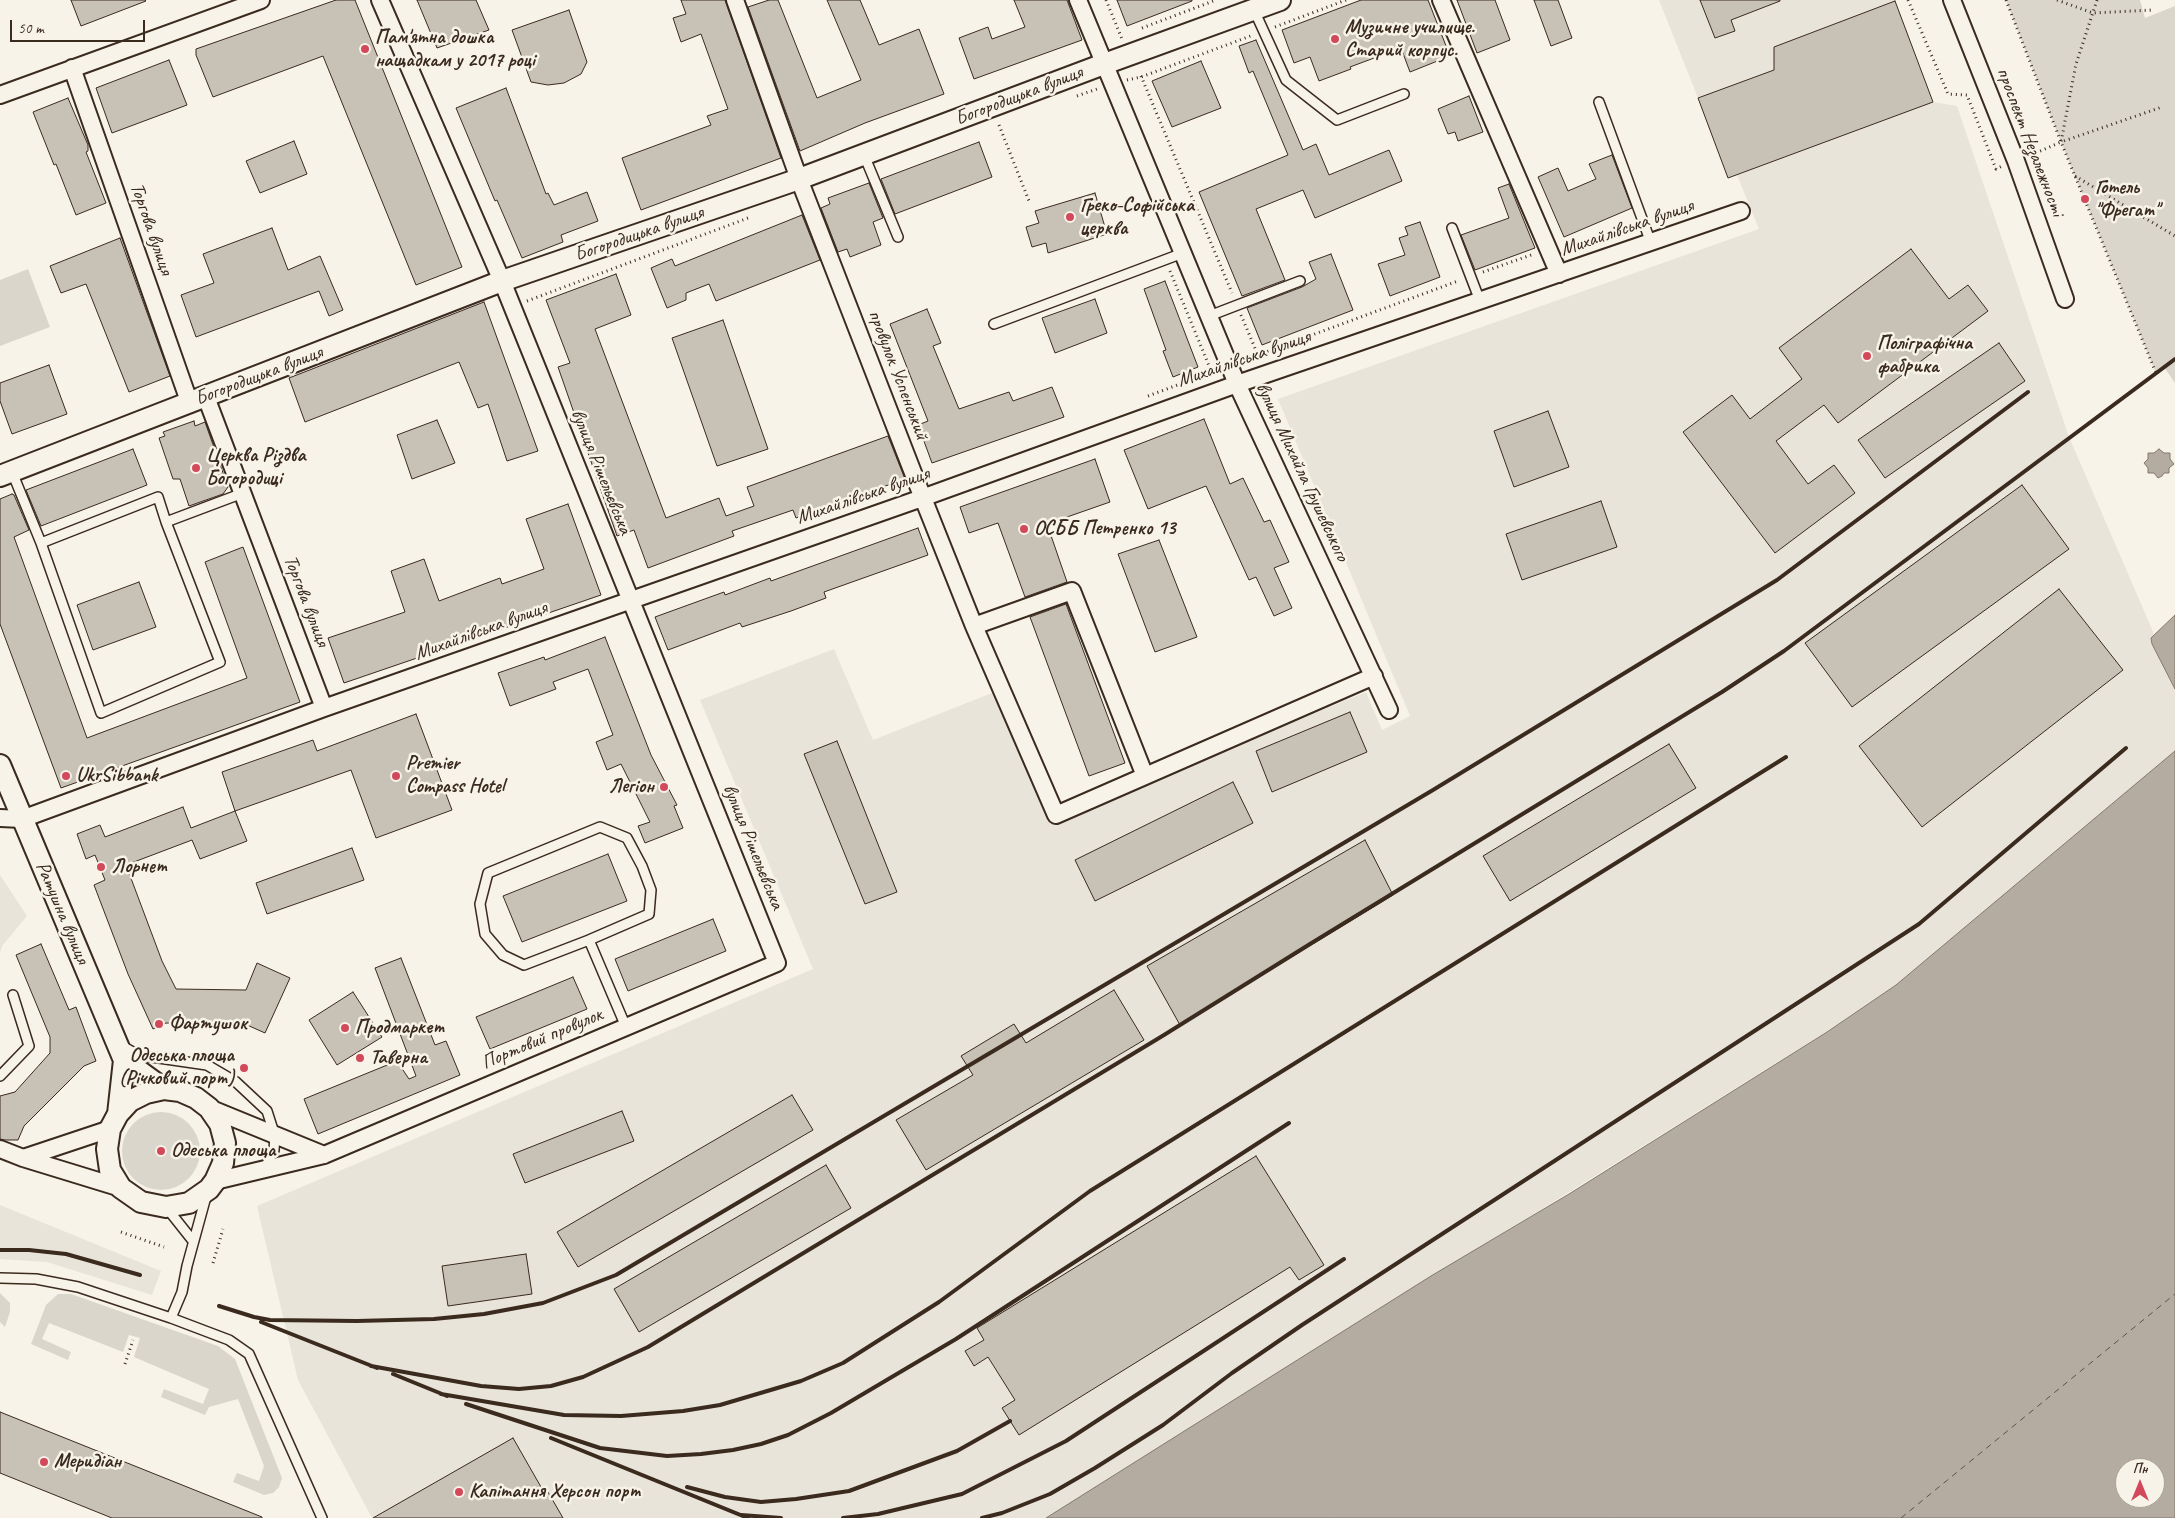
<!DOCTYPE html>
<html>
<head>
<meta charset="utf-8">
<style>
  body { margin:0 }
  #map { position:relative; width:2175px; height:1518px; overflow:hidden; background:#f7f3e8; font-family:Caveat,sans-serif }
  canvas { display:block }
  .north { position:absolute; left:2115px; top:1458px; width:50px; height:50px; box-sizing:border-box; background:#f7f3e8; border:1px solid #aca397; border-radius:50%; rotate:0deg; font-size:14px; font-weight:700; line-height:20px; text-align:center; color:#3b2a1e }
  .north::after { content:''; display:block; margin:auto; width:18px; height:22px; background:#d1495b; clip-path:polygon(50% 0,100% 100%,50% 72%,0 100%) }
  .scale { position:absolute; left:10px; top:20px; width:135px; height:22px; box-sizing:border-box; border:2px solid #3b2a1e; border-top:0; padding-left:6px; font-size:15px; line-height:18px; white-space:nowrap; color:#3b2a1e; -webkit-text-stroke:4px #f7f3e8; paint-order:stroke }
</style>
</head>
<body>
<div id="map">
<canvas width="2175" height="1518"></canvas>
<div class="north">Пн</div>
<div class="scale">50 m</div>
</div>
<script>
const c = document.querySelector('canvas').getContext('2d');
c.lineJoin = 'round';
function paint(path, color) { c.fillStyle = color; c.fill(path, 'evenodd'); }
const shape = rows => new Path2D(rows.map(r => 'M' + r).join(''));
function trace(path, color, width, dash) { c.strokeStyle = color; c.lineWidth = width; c.lineCap = dash ? 'butt' : 'round'; c.setLineDash(dash || []); c.stroke(path); }
function label(font, color, halo, rows, align = 'center') {
  c.font = font + ' Caveat,sans-serif'; c.lineWidth = 5; c.setLineDash([]); c.textBaseline = 'middle'; c.strokeStyle = halo; c.fillStyle = color; for (const [text, x, y, turn = 0] of rows) {
    c.save(); c.translate(x, y); c.rotate((+turn || 0) * Math.PI / 180); c.textAlign = isNaN(turn) ? turn : align; if (halo) c.strokeText(text, 0, 0); c.fillText(text, 0, 0); c.restore();
  }
}
paint(shape([
  [1659,0,1894,0,1895,1,1774,47,1774,70,1698,98],
  [1933,102,1957,106,2069,437,2154,634,2151,638,2152,644,2175,689,2175,751,1896,985,1826,1032,1046,1518,372,1518,298,1380,257,1206,813,969,700,700,834,649,873,740,997,691,1050,823,1366,692,1382,730,1410,716,1278,399,1759,229,1737,175],
  [0,875,27,916,2,946,0,953],
  [0,1205,161,1271,152,1295,47,1262,0,1259]
]), '#e9e4d9');
paint(shape([
  [2006,0,2140,0,2145,18,2175,6,2175,383,2164,367,2156,373,2061,142],
  [28,269,50,327,0,346,0,280],
  '122 1151a39 39 0 1 1 78 0a39 39 0 1 1-78 0Z',
  [0,1293,10,1303,10,1312,5,1327,0,1322],
  [58,1294,71,1294,218,1346,235,1359,282,1478,279,1487,273,1493,264,1495,233,1482,237,1473,259,1481,264,1466,238,1399,209,1407,205,1415,161,1397,164,1389,203,1404,209,1389,134,1357,140,1338,129,1335,123,1352,49,1323,42,1339,71,1352,68,1360,31,1344,46,1305]
]), '#dbd6cb');
const water = shape([
  [2159,449,2164,453,2170,453,2170,459,2174,464,2169,468,2169,473,2164,473,2162,476,2158,478,2154,473,2148,473,2148,468,2144,463,2148,459,2148,453,2154,453,2159,449],
  [2175,615,2175,689,2152,644,2151,638,2175,615],
  [2175,751,2175,1518,1046,1518,1431,1276,1569,1194,1827,1032,1896,985,2175,751],
  [2125,1468,2155,1468,2155,1498,2125,1498,2125,1468]
]);
paint(water, '#b4aca0');
trace(water, '#84786c', 1);
trace(shape([
  [1901,1518,2175,1294]
]), '#5f5145', 1, [6, 5]);
const building = shape([
  [71,0,145,0,146,1,81,26,71,0],
  [336,0,355,0,462,267,416,285,323,56,213,97,196,55,196,49,336,0],
  [417,0,476,0,489,30,437,48,417,0],
  [681,0,725,0,781,158,641,210,622,158,711,125,707,116,728,109,701,34,681,42,673,18,686,14,681,0],
  [769,0,778,0,817,98,861,80,827,0,860,0,879,45,919,29,944,94,865,123,800,151,748,7,769,0],
  [1014,0,1067,0,1082,40,974,79,959,38,988,27,992,39,1025,27,1014,0],
  [1117,0,1192,0,1192,1,1127,26,1117,0],
  [1361,0,1428,0,1450,56,1410,72,1401,48,1350,67,1351,69,1319,81,1310,57,1294,63,1282,30,1361,0],
  [1457,0,1495,0,1510,40,1477,53,1457,0],
  [1534,0,1558,0,1572,38,1551,46,1534,0],
  [1700,0,1780,0,1780,1,1731,20,1735,31,1715,38,1700,0],
  [1895,1,1933,102,1728,178,1698,98,1774,70,1774,47,1895,1],
  [569,10,587,62,581,74,564,83,548,85,531,82,512,30,569,10],
  [1256,40,1303,150,1316,144,1329,175,1389,150,1402,181,1315,218,1303,190,1256,209,1285,280,1242,296,1199,192,1288,155,1253,71,1249,73,1239,46,1256,40],
  [169,60,187,105,112,133,96,88,169,60],
  [1201,61,1221,108,1172,127,1152,81,1201,61],
  [506,88,546,194,548,193,554,205,587,192,598,221,561,235,563,242,522,258,497,200,495,201,456,108,506,88],
  [1469,96,1483,132,1458,141,1455,132,1448,134,1438,109,1469,96],
  [68,98,88,145,88,151,86,152,106,203,76,215,56,164,54,165,33,112,68,98],
  [294,141,307,174,260,193,246,161,294,141],
  [979,142,992,177,895,214,881,179,979,142],
  [1612,155,1632,208,1564,237,1538,177,1558,168,1568,191,1596,179,1589,164,1612,155],
  [869,183,883,218,873,222,881,245,850,257,847,249,838,252,821,208,830,204,828,198,869,183],
  [1509,184,1535,248,1475,270,1461,235,1509,218,1498,188,1509,184],
  [1095,193,1107,234,1048,253,1046,243,1032,247,1026,227,1039,223,1035,211,1095,193],
  [802,215,820,260,716,301,709,284,686,293,686,300,667,308,651,268,672,259,675,266,802,215],
  [1420,222,1440,277,1390,296,1378,264,1405,255,1399,238,1408,235,1405,227,1420,222],
  [272,228,288,270,320,256,343,310,329,316,319,291,196,337,181,295,214,283,203,254,272,228],
  [120,238,170,376,129,392,86,284,61,293,50,266,120,238],
  [1911,249,1949,299,1968,285,1988,311,1838,423,1824,405,1776,441,1808,484,1834,465,1855,493,1775,553,1683,432,1732,395,1750,419,1802,379,1779,348,1911,249],
  [1331,254,1353,310,1262,345,1247,308,1302,287,1316,279,1309,262,1331,254],
  [616,274,631,315,595,329,666,518,719,498,726,516,754,506,747,487,888,436,905,479,796,518,793,510,732,531,734,536,648,568,634,530,617,536,558,367,570,363,546,300,616,274],
  [1165,281,1198,367,1173,377,1163,351,1166,350,1144,289,1165,281],
  [1095,299,1107,333,1055,353,1042,318,1095,299],
  [484,302,538,451,507,461,488,404,478,408,459,362,305,422,289,378,484,302],
  [927,309,941,343,933,346,959,409,1009,392,1013,401,1052,387,1064,417,932,463,918,425,928,421,890,324,927,309],
  [723,320,768,449,717,466,672,338,723,320],
  [1999,343,2025,381,1885,478,1858,440,1999,343],
  [49,365,67,414,12,434,0,401,0,383,49,365],
  [1548,411,1569,467,1514,487,1494,431,1548,411],
  [1204,419,1230,484,1243,478,1264,522,1270,520,1289,562,1274,568,1292,608,1274,616,1256,577,1249,580,1206,486,1148,509,1124,450,1204,419],
  [437,420,455,463,412,479,397,435,437,420],
  [194,421,195,426,205,422,228,487,223,494,189,506,180,479,173,479,159,438,165,436,163,432,194,421],
  [133,449,147,485,41,526,26,490,133,449],
  [1095,459,1110,502,1047,524,1067,582,1025,597,998,523,969,533,960,507,1095,459],
  [2022,485,2069,549,1852,707,1805,643,2022,485],
  [12,494,14,495,29,530,14,537,87,738,247,678,205,562,243,547,300,702,61,788,0,624,0,499,12,494],
  [1601,501,1617,547,1522,580,1506,534,1601,501],
  [568,504,601,595,344,683,328,638,405,612,391,571,424,559,439,601,500,578,502,584,544,569,526,519,568,504],
  [918,528,928,555,824,592,826,598,791,611,742,627,740,623,668,650,655,617,724,592,725,595,770,578,771,581,918,528],
  [1159,540,1197,637,1155,652,1118,554,1159,540],
  [139,582,156,627,93,650,77,605,139,582],
  [2059,589,2123,670,1922,827,1859,746,2059,589],
  [1066,604,1125,763,1089,776,1030,617,1066,604],
  [605,637,651,755,677,805,674,806,683,828,645,843,638,826,650,822,621,764,607,770,596,742,613,735,588,669,553,682,556,689,510,706,498,673,544,657,545,660,605,637],
  [1350,712,1367,752,1272,792,1256,751,1350,712],
  [416,714,452,810,376,838,351,770,235,811,222,772,313,740,317,751,416,714],
  [837,741,897,892,865,904,804,754,837,741],
  [1669,744,1696,788,1510,901,1483,856,1669,744],
  [1233,782,1253,823,1095,901,1075,860,1233,782],
  [183,807,191,828,235,811,247,841,200,859,192,840,126,865,162,961,176,989,246,990,257,963,290,978,265,1033,247,1025,166,1023,153,1029,128,974,94,885,105,880,95,855,86,859,77,834,100,825,105,837,183,807],
  [1365,840,1393,895,1180,1025,1147,966,1365,840],
  [352,848,364,880,267,914,256,883,352,848],
  [608,854,627,901,522,942,503,896,608,854],
  [713,919,726,951,628,991,615,959,713,919],
  [41,944,69,1010,76,1007,96,1061,84,1066,24,1126,18,1140,5,1140,0,1139,0,1096,15,1092,50,1053,50,1037,16,955,41,944],
  [401,958,435,1045,446,1041,460,1075,318,1134,304,1099,397,1061,409,1079,416,1076,375,968,401,958],
  [573,977,587,1009,490,1049,476,1017,573,977],
  [1114,990,1144,1040,926,1170,896,1120,973,1075,961,1056,1014,1024,1026,1043,1114,990],
  [353,992,382,1037,337,1065,309,1020,353,992],
  [792,1095,813,1130,578,1267,557,1232,792,1095],
  [622,1111,634,1141,525,1183,513,1154,622,1111],
  [1256,1156,1324,1265,1299,1280,1290,1267,1019,1435,1002,1408,1015,1400,988,1357,974,1366,965,1351,984,1340,977,1328,1256,1156],
  [826,1165,851,1208,639,1332,614,1289,826,1165],
  [526,1254,532,1294,448,1306,442,1266,526,1254],
  [0,1412,262,1517,262,1518,112,1518,0,1473,0,1412],
  [513,1438,545,1494,548,1492,563,1518,373,1518,513,1438]
]);
paint(building, '#c8c1b6');
trace(building, '#3b2a1e', 1);
const service = shape([
  [1254,10,1286,80,1337,120,1404,94],
  [1599,102,1651,243],
  [864,155,898,237],
  [1452,228,1480,301],
  [1209,316,1300,281],
  [994,324,1183,253],
  [12,472,41,543,158,497,166,522],
  [41,543,101,713,220,662,166,522,243,493],
  [589,940,524,965,503,955,485,934,480,904,488,873,600,827,627,838,642,866,651,890,649,914,589,940,626,1027],
  [122,1046,138,1055,207,1065,236,1082,267,1111,275,1136,274,1150,265,1168],
  [0,1076,29,1046,13,995],
  [166,1207,193,1241],
  [0,1278,36,1279,78,1287,171,1318,229,1340,249,1354,322,1518],
  [171,1318,182,1292,187,1266,207,1193]
]);
const minor = shape([
  [735,0,799,179,917,483,974,626,1056,815,1374,676],
  [1078,0,1237,384,1389,710],
  [1441,0,1559,274],
  [1952,0,2016,161,2065,299],
  [72,68,190,404],
  [0,95,261,0],
  [206,397,324,708],
  [974,626,1072,591,1145,776],
  [0,818,22,819,324,708,922,498,1237,384,1741,211],
  [209,1108,324,1155],
  [0,1149,23,1158,121,1188],
  [23,1158,110,1129],
  [215,1181,324,1155,777,963,502,281,380,0]
]);
const tertiary = shape([
  [0,476,502,281,799,179,1096,67,1280,0],
  [0,765,124,1060,118,1114,110,1129,107,1149,110,1170,121,1188,141,1202,166,1207,189,1203,209,1189,215,1181,223,1163,225,1143,220,1124,209,1108,196,1098,180,1091,164,1089,146,1093,130,1101,118,1114],
  [124,1060,164,1089]
]);
trace(service, '#3b2a1e', 12);
trace(minor, '#3b2a1e', 20);
trace(tertiary, '#3b2a1e', 24);
trace(shape([
  [1106,0,1122,39],
  [1908,0,1948,94,1967,95,1996,169,2002,166],
  [2006,0,2061,142,2156,373],
  [2057,0,2093,13,2153,10],
  [2097,0,2076,64,2061,142,2162,107],
  [1275,27,1346,0],
  [1142,28,1216,0],
  [1141,76,1232,293],
  [1127,80,1141,77,1253,35],
  [1077,96,1097,89],
  [999,125,1029,201],
  [2031,155,2061,142],
  [2075,176,2175,236],
  [1170,271,1212,373],
  [1483,272,1534,254],
  [527,301,748,218],
  [1241,315,1260,360],
  [1258,355,1458,281],
  [1148,396,1215,371],
  [121,1232,164,1247],
  [213,1263,223,1229],
  [125,1364,133,1340]
]), '#3b2a1e', 3, [1, 4]);
trace(service, '#f7f3e8', 9);
trace(minor, '#f7f3e8', 16);
trace(tertiary, '#f7f3e8', 20);
trace(shape([
  [0,1250,29,1250,66,1254,140,1275],
  [219,1306,254,1317,270,1320,357,1321,434,1319,484,1314,543,1303,616,1275,1433,790,1777,580,2028,392],
  [261,1322,377,1368],
  [371,1366,481,1386,519,1389,551,1386,583,1377,648,1347,1164,1035,1310,944,1722,692,1784,651,2175,359],
  [393,1374,447,1396],
  [441,1394,564,1415,621,1416,683,1411,720,1405,801,1381,843,1363,939,1302,1090,1191,1786,757],
  [466,1404,600,1448,667,1456,701,1454,733,1450,761,1444,788,1435,831,1413,956,1339,1289,1123],
  [551,1438,748,1518],
  [687,1487,725,1497,761,1502,796,1499,849,1491,957,1451,1010,1421],
  [741,1515,781,1518],
  [843,1518,878,1514,962,1494,1066,1441,1344,1259],
  [982,1518,1002,1513,1050,1494,1095,1468,1163,1425,1232,1373,1302,1325,1919,924,2126,748]
]), '#3b2a1e', 4);
for (const [x, y, r, color] of [
  [1335,39,5,"#d1495b"],
  [365,49,5,"#d1495b"],
  [2085,199,5,"#d1495b"],
  [1070,217,5,"#d1495b"],
  [1867,356,5,"#d1495b"],
  [196,468,5,"#d1495b"],
  [1024,529,5,"#d1495b"],
  [66,776,5,"#d1495b"],
  [396,776,5,"#d1495b"],
  [664,787,5,"#d1495b"],
  [101,867,5,"#d1495b"],
  [159,1024,5,"#d1495b"],
  [345,1028,5,"#d1495b"],
  [360,1058,5,"#d1495b"],
  [244,1068,5,"#d1495b"],
  [161,1151,5,"#d1495b"],
  [44,1462,5,"#d1495b"],
  [459,1492,5,"#d1495b"]
]) { const dot = new Path2D(); dot.arc(x, y, r, 0, 2 * Math.PI); c.fillStyle = color; c.fill(dot); trace(dot, '#f7f3e8', 2); }
label('bold 20px', '#3b2a1e', '#f7f3e8', [
  ["Музичне училище.",1345,28],
  ["Старий корпус.",1345,51],
  ["Пам'ятна дошка",375,38],
  ["нащадкам у 2017 році",375,61],
  ["Готель",2095,188],
  ["\"Фрегат\"",2095,211],
  ["Греко-Софійська",1080,206],
  ["церква",1080,229],
  ["Поліграфічна",1877,344],
  ["фабрика",1877,367],
  ["Церква Різдва",206,456],
  ["Богородиці",206,479],
  ["ОСББ Петренко 13",1034,529],
  ["Premier",406,764],
  ["Compass Hotel",406,787],
  ["UkrSibbank",76,776],
  ["Легіон",654,787,"right"],
  ["Лорнет",111,867],
  ["Фартушок",169,1024],
  ["Продмаркет",355,1028],
  ["Одеська площа",234,1056,"right"],
  ["(Річковий порт)",234,1079,"right"],
  ["Таверна",370,1058],
  ["Одеська площа",171,1151],
  ["Меридіан",54,1462],
  ["Капітання Херсон порт",469,1492]
], 'left');
label('20px', '#3b2a1e', '#f7f3e8', [
  ["Богородицька вулиця",1019,96,-21],
  ["проспект Незалежності",2030,142,69],
  ["Михайлівська вулиця",1627,228,-19],
  ["Торгова вулиця",151,229,71],
  ["Богородицька вулиця",639,234,-19],
  ["Михайлівська вулиця",1244,359,-19],
  ["провулок Успенський",898,375,69],
  ["Богородицька вулиця",259,376,-21],
  ["вулиця Рішельєвська",601,472,68],
  ["вулиця Михайла Грушевського",1302,472,65],
  ["Михайлівська вулиця",863,496,-19],
  ["Торгова вулиця",306,601,69],
  ["Михайлівська вулиця",481,631,-20],
  ["вулиця Рішельєвська",753,847,68],
  ["Ратушна вулиця",62,913,67],
  ["Портовий провулок",542,1039,-23]
]);
</script>
</body>
</html>
